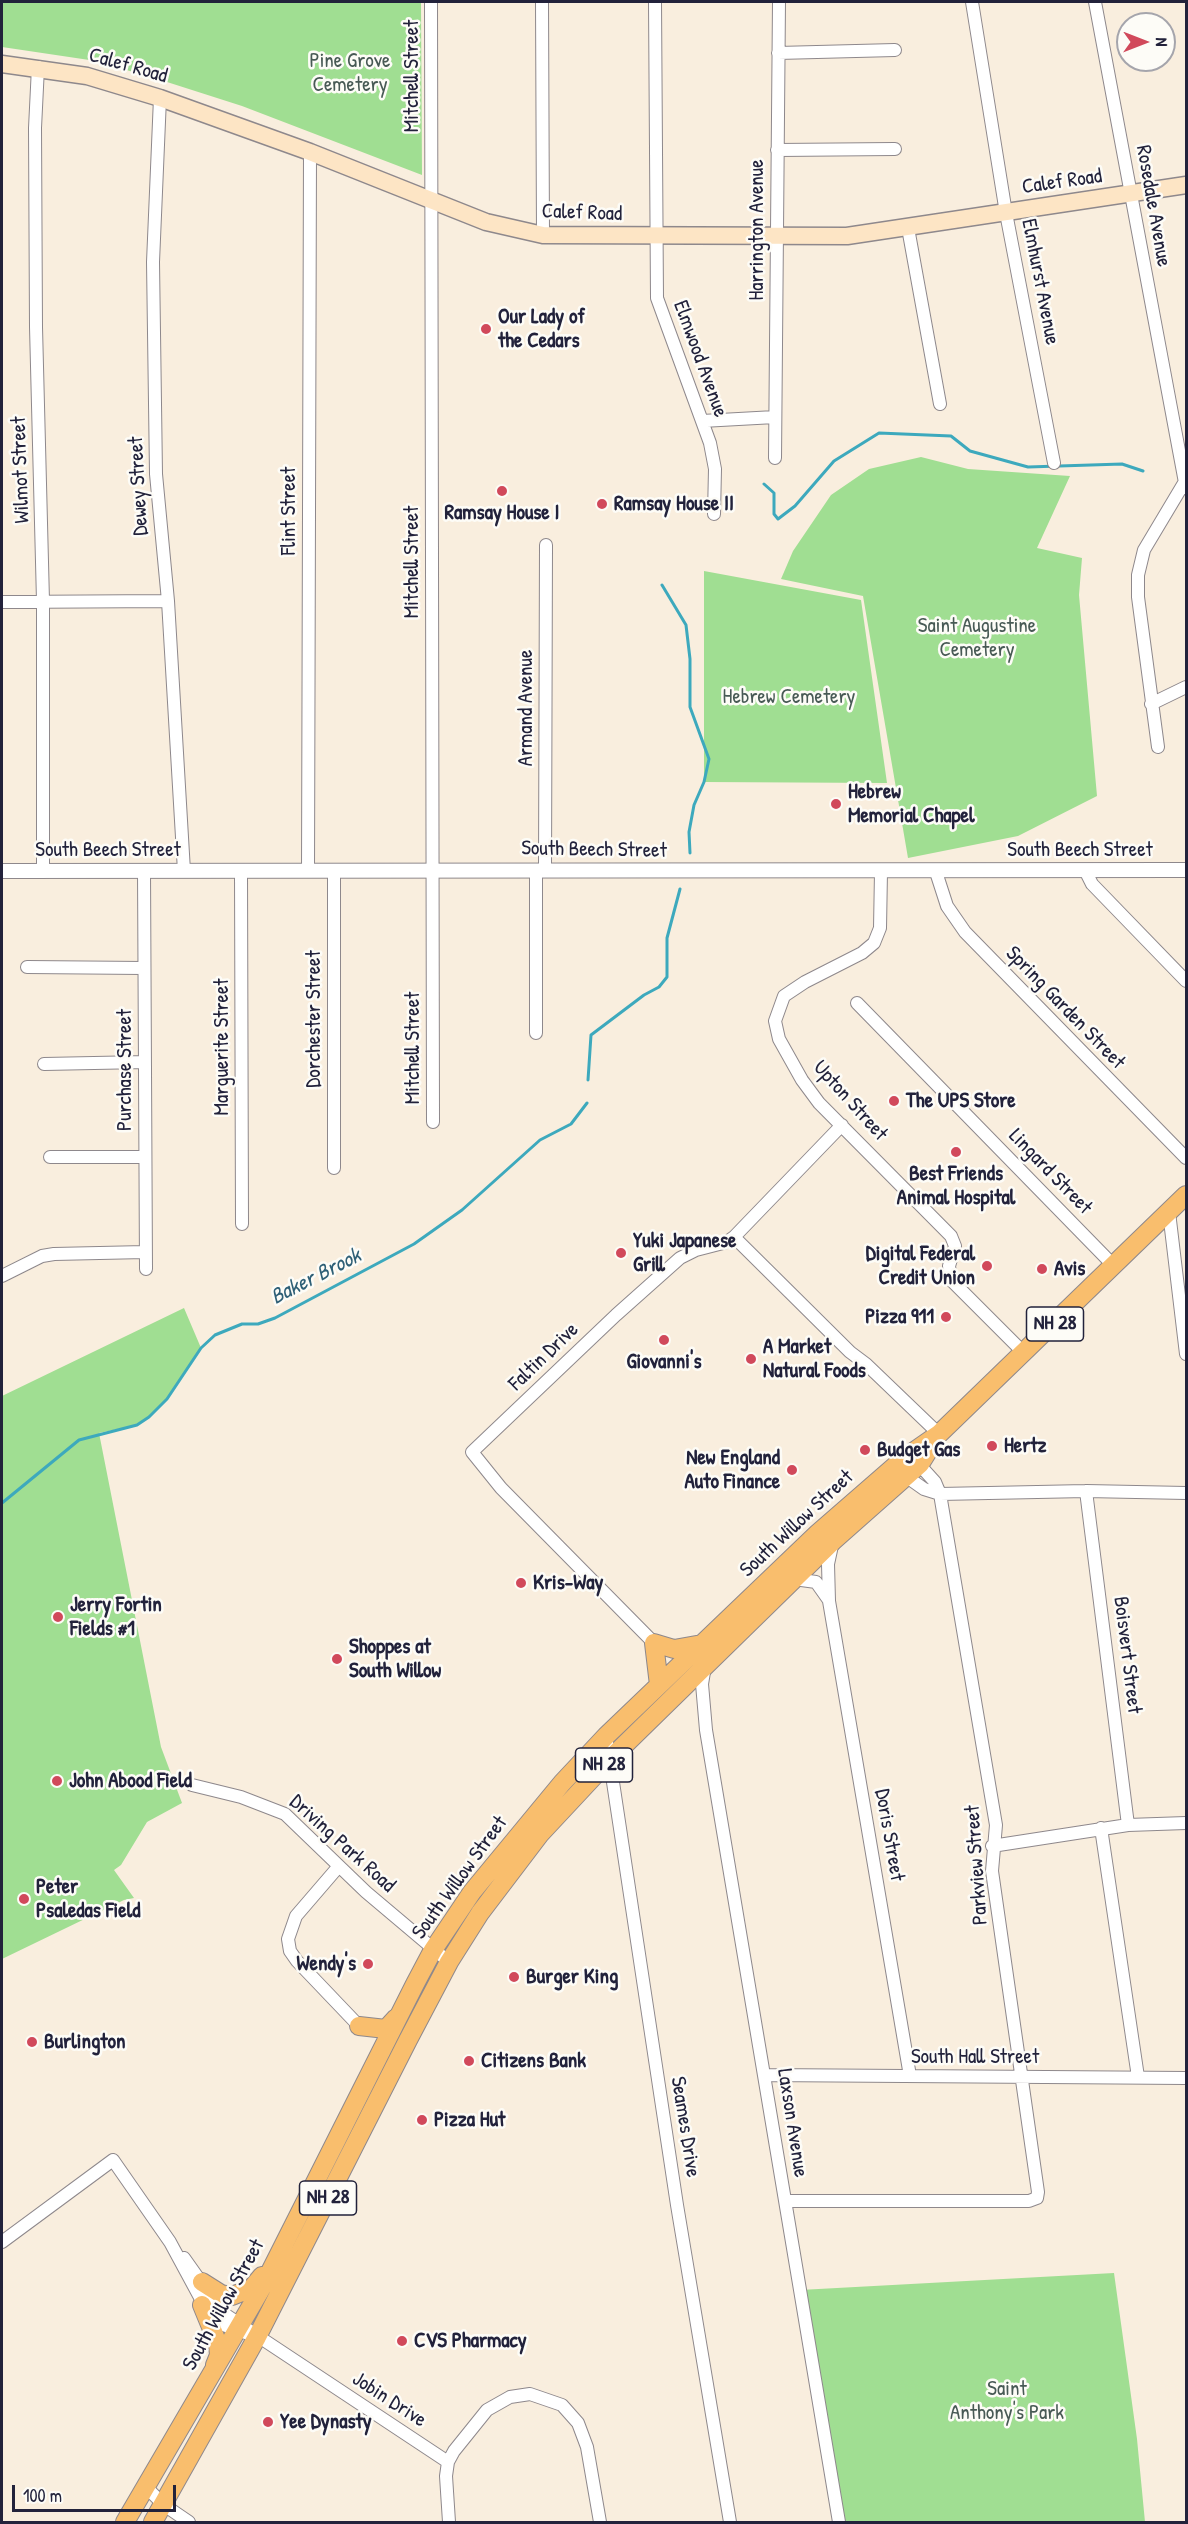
<!DOCTYPE html>
<html>
<head>
<meta charset="utf-8">
<style>
  body { margin:0 }
  #map { position:relative; width:1188px; height:2524px; overflow:hidden; background:#f9eede; font-family:"Patrick Hand",sans-serif }
  canvas { display:block }
  .frame { position:absolute; inset:0; border:3px solid #22223b; pointer-events:none }
  .north { position:absolute; left:1116px; top:12px; width:60px; height:60px; box-sizing:border-box; background:#fdfcf7; border:2px solid #a5a5ac; border-radius:50%; rotate:90deg; font-size:16px; font-weight:700; line-height:24px; text-align:center; color:#22223b }
  .north::after { content:''; display:block; margin:auto; width:21px; height:27px; background:#d1495b; clip-path:polygon(50% 0,100% 100%,50% 72%,0 100%) }
  .scale { position:absolute; left:12px; top:2485px; width:164px; height:27px; box-sizing:border-box; border:3px solid #22223b; border-top:0; padding-left:8px; font-size:18px; line-height:21px; white-space:nowrap; color:#22223b; -webkit-text-stroke:4px #fdfcf7; paint-order:stroke }
</style>
</head>
<body>
<div id="map">
<canvas width="1188" height="2524"></canvas>
<div class="frame"></div>
<div class="north">N</div>
<div class="scale">100 m</div>
</div>
<script>
const c = document.querySelector('canvas').getContext('2d');
c.lineJoin = 'round';
function paint(path, color) { c.fillStyle = color; c.fill(path, 'evenodd'); }
const shape = rows => new Path2D(rows.map(r => 'M' + r).join(''));
function trace(path, color, width, dash) { c.strokeStyle = color; c.lineWidth = width; c.lineCap = dash ? 'butt' : 'round'; c.setLineDash(dash || []); c.stroke(path); }
function label(font, color, halo, rows, align = 'center') {
  c.font = font + ' "Patrick Hand",sans-serif'; c.lineWidth = 5; c.setLineDash([]); c.textBaseline = 'middle'; c.strokeStyle = halo; c.fillStyle = color; for (const [text, x, y, turn = 0] of rows) {
    c.save(); c.translate(x, y); c.rotate((+turn || 0) * Math.PI / 180); c.textAlign = isNaN(turn) ? turn : align; if (halo) c.strokeText(text, 0, 0); c.fillText(text, 0, 0); c.restore();
  }
}
paint(shape([
  [2,2,421,2,422,175,242,106,167,82,96,61,2,47],
  [921,457,968,469,1070,476,1037,548,1082,558,1079,595,1097,796,1018,836,908,858,863,596,781,579,793,551,831,495,869,469],
  [704,571,861,600,887,783,704,782],
  [184,1308,201,1348,167,1399,149,1417,137,1425,99,1433,161,1747,182,1803,147,1822,121,1865,114,1870,134,1898,124,1900,2,1959,2,1396],
  [1114,2273,1137,2439,1145,2522,839,2522,800,2290]
]), '#a0de92');
trace(shape([
  [764,484,774,493,774,514,778,519,795,506,834,461,879,433,951,436,970,451,1028,467,1122,464,1143,471],
  [662,585,686,625,690,659,690,707,709,759,704,782,694,805,689,832,690,853],
  [588,1080,591,1035,644,995,659,987,667,977,667,938,680,889],
  [2,1503,79,1440,137,1425,149,1417,167,1399,201,1348,215,1335,242,1324,258,1324,275,1318,414,1244,462,1210,540,1140,571,1124,587,1103]
]), '#3da9bd', 3);
const minor = shape([
  [431,2,433,1122],
  [542,2,543,235],
  [655,2,657,298,710,443,715,469,714,514],
  [972,2,1006,213,1054,463],
  [1095,2,1186,488],
  [778,53,895,50],
  [38,67,35,128,36,327,43,601,43,872],
  [160,98,153,262,156,474,168,601,184,871],
  [777,150,895,149],
  [908,228,940,404],
  [702,421,775,417],
  [775,458,779,2],
  [2,602,168,601],
  [1151,704,1186,687],
  [1158,747,1138,597,1138,575,1144,550,1184,483],
  [1085,870,1092,884,1186,981],
  [144,871,146,1269],
  [241,871,242,1224],
  [308,871,310,152],
  [536,871,536,1033],
  [545,871,546,545],
  [881,872,880,928,874,943,862,953,805,982,784,996,775,1021,779,1039,802,1080,819,1103,951,1236,955,1246,949,1266,951,1280,1024,1353],
  [936,872,947,906,965,932,1186,1158],
  [27,967,144,968],
  [857,1003,1114,1266],
  [44,1064,144,1062],
  [50,1157,145,1157],
  [334,1168,334,871],
  [1169,1212,1186,1354],
  [734,1237,850,1352,866,1364,939,1434],
  [2,1276,42,1256,54,1254,145,1252],
  [900,1472,924,1489,940,1494,1086,1491,1186,1493],
  [1086,1491,1128,1825],
  [833,1541,828,1564,829,1601,910,2076],
  [794,1579,816,1582,828,1599],
  [654,1643,501,1488,472,1452,616,1315,680,1258,696,1250,727,1242,734,1237,842,1125],
  [705,1666,702,1684,706,1730,839,2522],
  [606,1736,677,2205,730,2522],
  [192,1785,241,1797,285,1814,366,1892,449,1962],
  [1101,1828,1138,2077],
  [992,1846,1128,1825,1186,1823],
  [339,1866,296,1916,288,1939,290,1951,297,1961,359,2026],
  [764,2075,1186,2078],
  [785,2201,1029,2201,1037,2198,1038,2192,992,1871,996,1825,940,1494,935,1482,916,1461],
  [2,2242,113,2160,170,2242,210,2316,218,2323,257,2337],
  [184,2258,223,2313,448,2462],
  [147,2488,164,2505,189,2522],
  [449,2522,446,2476,448,2462,454,2451,487,2410,510,2397,530,2394,562,2405,578,2423,587,2447,600,2522]
]);
const tertiary = shape([
  [2,871,1186,870]
]);
const secondary = shape([
  [2,64,87,76,160,98,310,152,486,222,543,235,847,236,1186,185]
]);
const primary = shape([
  [659,1685,654,1643,674,1649,702,1644],
  [359,2026,386,2029,396,2018],
  [202,2282,221,2294,232,2296,252,2288,262,2276],
  [202,2305,218,2344,219,2355,215,2365],
  [125,2522,264,2284,415,1984,433,1950,472,1892,562,1783,606,1736,818,1533,903,1459,939,1434,1186,1195],
  [153,2522,257,2337,408,2040,449,1962,480,1913,540,1834,610,1759,833,1541,920,1464,933,1443]
]);
trace(minor, '#8e888c', 14);
trace(tertiary, '#8e888c', 16);
trace(secondary, '#8e888c', 19);
trace(primary, '#8e888c', 20);
trace(minor, '#fff', 12);
trace(tertiary, '#fff', 14);
trace(secondary, '#fde5c5', 16);
trace(primary, '#f9be6d', 18);
for (const [x, y, r, color] of [
  [486,329,6,"#d1495b"],
  [502,491,6,"#d1495b"],
  [602,504,6,"#d1495b"],
  [836,804,6,"#d1495b"],
  [894,1101,6,"#d1495b"],
  [956,1152,6,"#d1495b"],
  [621,1253,6,"#d1495b"],
  [987,1266,6,"#d1495b"],
  [1042,1269,6,"#d1495b"],
  [946,1317,6,"#d1495b"],
  [664,1340,6,"#d1495b"],
  [751,1359,6,"#d1495b"],
  [992,1446,6,"#d1495b"],
  [865,1450,6,"#d1495b"],
  [792,1470,6,"#d1495b"],
  [521,1583,6,"#d1495b"],
  [58,1617,6,"#d1495b"],
  [337,1659,6,"#d1495b"],
  [57,1781,6,"#d1495b"],
  [24,1899,6,"#d1495b"],
  [368,1964,6,"#d1495b"],
  [514,1977,6,"#d1495b"],
  [32,2042,6,"#d1495b"],
  [469,2061,6,"#d1495b"],
  [422,2120,6,"#d1495b"],
  [402,2341,6,"#d1495b"],
  [268,2422,6,"#d1495b"]
]) { const dot = new Path2D(); dot.arc(x, y, r, 0, 2 * Math.PI); c.fillStyle = color; c.fill(dot); trace(dot, '#fdfcf7', 2); }
for (const [x, y, w] of [
  [1055,1324,57],
  [604,1765,57],
  [328,2198,57]
]) { const box = new Path2D(); box.roundRect(x - w / 2, y - 17, w, 34, 4.5); c.fillStyle = '#fdfcf7'; c.fill(box); trace(box, '#22223b', 1.5); }
label('bold 20px', '#22223b', null, [
  ["NH 28",1055,1324],
  ["NH 28",604,1765],
  ["NH 28",328,2198]
]);
label('21px', '#485a55', '#fdfcf7', [
  ["Pine Grove",350,61],
  ["Cemetery",350,85],
  ["Saint Augustine",977,626],
  ["Cemetery",977,650],
  ["Hebrew Cemetery",789,697],
  ["Saint",1007,2389],
  ["Anthony's Park",1007,2413]
]);
label('21px', '#22223b', '#fdfcf7', [
  ["Calef Road",128,66,16],
  ["Mitchell Street",412,76,-90],
  ["Calef Road",1062,182,-8],
  ["Rosedale Avenue",1153,206,80],
  ["Calef Road",582,213,2],
  ["Harrington Avenue",757,230,-90],
  ["Elmhurst Avenue",1040,282,79],
  ["Elmwood Avenue",700,359,70],
  ["Wilmot Street",21,470,-92],
  ["Dewey Street",139,486,-93],
  ["Flint Street",289,511,-90],
  ["Mitchell Street",412,562,-90],
  ["Armand Avenue",526,708,-90],
  ["South Beech Street",108,850],
  ["South Beech Street",594,850,1],
  ["South Beech Street",1080,850],
  ["Spring Garden Street",1065,1008,46],
  ["Dorchester Street",314,1019,-90],
  ["Marguerite Street",222,1047,-90],
  ["Mitchell Street",413,1048,-90],
  ["Purchase Street",125,1070,-90],
  ["Upton Street",850,1101,48],
  ["Lingard Street",1050,1172,46],
  ["Faltin Drive",544,1357,-44],
  ["South Willow Street",797,1524,-43],
  ["Boisvert Street",1127,1655,83],
  ["Doris Street",889,1835,80],
  ["Driving Park Road",342,1844,42],
  ["Parkview Street",977,1865,-94],
  ["South Willow Street",460,1878,-54],
  ["South Hall Street",975,2057],
  ["Laxson Avenue",792,2123,81],
  ["Seames Drive",685,2127,81],
  ["South Willow Street",224,2305,-61],
  ["Jobin Drive",389,2400,33]
]);
label('bold 21px', '#22223b', '#fdfcf7', [
  ["Our Lady of",498,317],
  ["the Cedars",498,341],
  ["Ramsay House II",614,504],
  ["Ramsay House I",502,513,"center"],
  ["Hebrew",848,792],
  ["Memorial Chapel",848,816],
  ["The UPS Store",906,1101],
  ["Best Friends",956,1174,"center"],
  ["Animal Hospital",956,1198,"center"],
  ["Yuki Japanese",633,1241],
  ["Grill",633,1265],
  ["Digital Federal",975,1254,"right"],
  ["Credit Union",975,1278,"right"],
  ["Avis",1054,1269],
  ["Pizza 911",934,1317,"right"],
  ["A Market",763,1347],
  ["Natural Foods",763,1371],
  ["Giovanni's",664,1362,"center"],
  ["Hertz",1004,1446],
  ["Budget Gas",877,1450],
  ["New England",780,1458,"right"],
  ["Auto Finance",780,1482,"right"],
  ["Kris-Way",533,1583],
  ["Jerry Fortin",70,1605],
  ["Fields #1",70,1629],
  ["Shoppes at",349,1647],
  ["South Willow",349,1671],
  ["John Abood Field",69,1781],
  ["Peter",36,1887],
  ["Psaledas Field",36,1911],
  ["Wendy's",356,1964,"right"],
  ["Burger King",526,1977],
  ["Burlington",44,2042],
  ["Citizens Bank",481,2061],
  ["Pizza Hut",434,2120],
  ["CVS Pharmacy",414,2341],
  ["Yee Dynasty",280,2422]
], 'left');
label('italic 22px', '#2e5f76', '#fdfcf7', [
  ["Baker Brook",316,1277,-27]
]);
</script>
</body>
</html>
